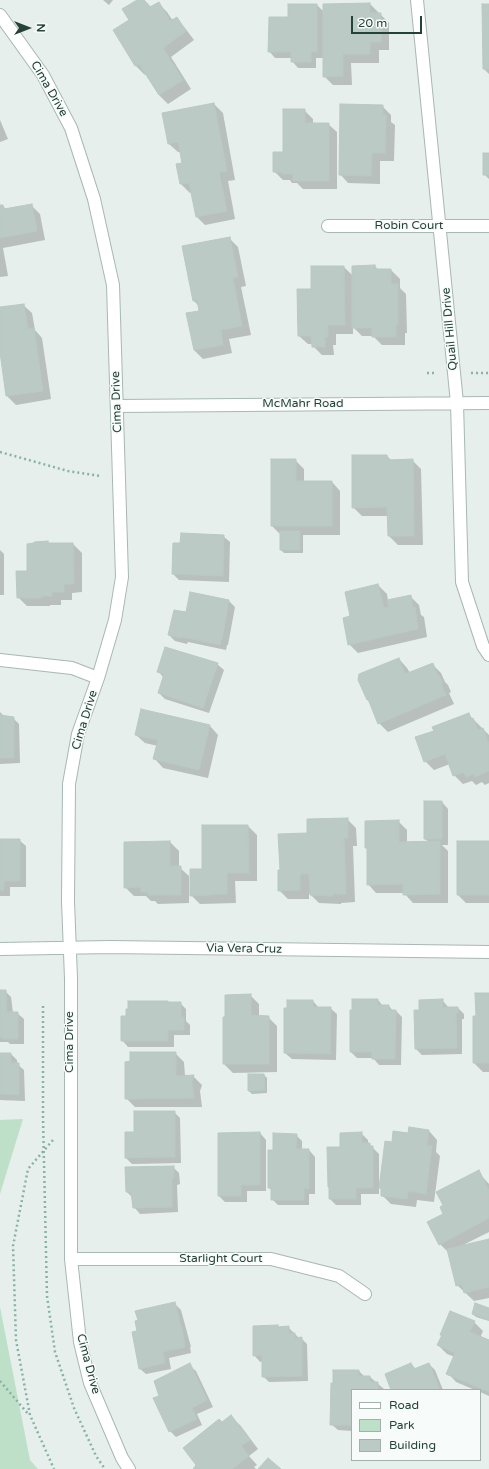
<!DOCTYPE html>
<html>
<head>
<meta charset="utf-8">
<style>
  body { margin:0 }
  #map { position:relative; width:489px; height:1469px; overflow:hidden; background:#e6efeb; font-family:"Varela Round",sans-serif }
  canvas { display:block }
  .legend { position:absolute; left:351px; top:1389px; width:130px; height:72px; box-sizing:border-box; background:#f7fbf9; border:1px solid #a3b1ad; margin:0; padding:5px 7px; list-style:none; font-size:12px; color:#24423a }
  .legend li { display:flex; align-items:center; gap:8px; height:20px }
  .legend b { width:20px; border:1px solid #a3b1ad }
  .north { position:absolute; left:8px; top:8px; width:40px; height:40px; -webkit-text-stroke:3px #f7fbf9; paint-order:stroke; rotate:90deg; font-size:11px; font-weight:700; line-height:16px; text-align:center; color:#24423a }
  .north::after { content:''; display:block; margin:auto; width:14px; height:18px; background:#24423a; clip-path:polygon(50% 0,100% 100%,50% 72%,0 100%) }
  .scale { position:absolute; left:351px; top:16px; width:71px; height:18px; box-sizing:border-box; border:2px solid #24423a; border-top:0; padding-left:5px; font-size:12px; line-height:14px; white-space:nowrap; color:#24423a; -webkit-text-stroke:3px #f7fbf9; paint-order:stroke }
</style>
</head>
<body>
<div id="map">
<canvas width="489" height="1469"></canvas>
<ul class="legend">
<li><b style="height:5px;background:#fff"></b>Road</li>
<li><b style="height:11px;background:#bfe0c8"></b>Park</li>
<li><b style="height:11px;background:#bbcac4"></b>Building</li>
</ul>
<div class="north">N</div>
<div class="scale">20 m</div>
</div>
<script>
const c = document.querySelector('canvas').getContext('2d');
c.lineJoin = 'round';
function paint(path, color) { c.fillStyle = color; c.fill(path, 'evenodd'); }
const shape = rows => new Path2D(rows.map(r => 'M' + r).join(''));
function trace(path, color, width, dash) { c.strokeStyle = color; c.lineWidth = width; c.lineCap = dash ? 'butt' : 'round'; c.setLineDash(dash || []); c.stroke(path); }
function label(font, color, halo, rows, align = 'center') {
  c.font = font + ' "Varela Round",sans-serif'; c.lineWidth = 3; c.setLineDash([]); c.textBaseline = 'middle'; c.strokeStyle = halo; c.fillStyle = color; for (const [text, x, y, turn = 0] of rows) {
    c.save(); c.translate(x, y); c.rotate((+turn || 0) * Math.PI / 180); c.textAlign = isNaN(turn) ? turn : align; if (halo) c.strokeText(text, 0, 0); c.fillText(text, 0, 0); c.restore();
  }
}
paint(shape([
  [23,1119,0,1194,0,1120],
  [0,1307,30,1460,38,1469,0,1469]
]), '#bfe0c8');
paint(shape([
  [103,0,113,0,109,5],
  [138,0,144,0,151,7,158,3,167,12,173,21,177,19,185,28,194,40,171,57,191,89,168,104,159,95,146,74,145,75,136,66,114,30,130,20],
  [370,4,389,23,389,50,379,50,379,63,351,63,352,85,333,85,324,76,324,58,316,58,316,68,298,68,292,61,292,58,275,58,269,51,289,18,317,5,324,12],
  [489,5,489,74,484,69],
  [214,104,223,113,235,180,228,181,235,219,205,225,196,216,192,192,190,193,181,184,177,165,183,164,181,152,178,152,169,144],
  [382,106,391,115,391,122,395,125,394,161,380,161,380,184,348,183,340,174],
  [304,110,313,119,313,124,328,124,337,132,337,189,303,189,297,183,292,183,290,180,283,180,274,171],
  [0,120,8,139,0,142],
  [489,154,489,179,484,174],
  [31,205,40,214,45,240,3,248,8,276,0,277,0,206,3,206,6,209],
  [229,238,238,247,246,286,241,287,251,335,229,339,232,353,203,359,194,350,188,314,201,312,200,307,194,301],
  [375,266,378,270,391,270,400,279,400,288,406,294,407,333,405,333,405,345,382,345,373,336,362,336,353,327,353,334,336,334,336,345,333,345,334,355,322,355,313,346,313,344,308,344,299,336,312,290,344,267,353,276],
  [23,305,32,313,35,330,42,338,51,399,16,405,7,396,0,345,0,308],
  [387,456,392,461,412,460,421,469,423,545,398,545,389,536,388,516,362,516,353,507],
  [272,460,295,460,304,469,304,482,332,482,340,491,340,535,303,535,303,553,284,553,281,550,281,535,272,526],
  [223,536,230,542,229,582,179,580,173,574,181,544],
  [48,542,50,544,73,544,82,553,82,592,72,593,72,600,61,600,61,605,50,605,50,606,27,606,18,597,28,572],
  [0,550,4,554,4,595,0,595],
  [378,585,387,594,388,601,410,596,419,605,421,615,424,617,427,637,358,653,349,644,351,617],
  [229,601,235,607,228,645,227,645,226,650,188,642,187,644,175,641,169,635,186,613],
  [399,659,407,668,410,673,432,664,441,673,445,682,448,685,451,692,449,693,454,704,388,732,379,723,371,703,367,700],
  [217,664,224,670,209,713,165,699,159,693,164,678,158,671],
  [0,712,5,717,13,718,19,724,20,763,0,764],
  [468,714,489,735,489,783,485,785,482,782,476,785,472,781,463,784,454,775,450,764,434,770,425,761,435,731],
  [210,726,218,735,208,778,163,768,155,759,158,746,145,743,136,735],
  [442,802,448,809,448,845,442,845,448,851,448,903,413,903,404,893,376,893,368,884,368,849,366,848,398,821,407,830,407,843,429,842,425,839],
  [347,819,356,828,357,846,353,846,355,902,341,903,341,904,319,903,309,893,309,899,288,899,279,890,308,834],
  [248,826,257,835,257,881,235,881,236,903,200,904,191,895,203,870],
  [0,840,19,840,26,846,26,887,10,887,10,896,0,896],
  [170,842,179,851,179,867,189,876,189,903,158,904,155,901,151,901,146,896,134,896,125,887],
  [489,842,489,903,466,903,458,895],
  [0,991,5,991,11,997,13,1013,17,1013,24,1019,24,1044,10,1044,8,1042,0,1042],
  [489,994,489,1072,483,1072,474,1063,477,1017],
  [250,995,259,1004,259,1017,268,1017,277,1026,277,1072,233,1073,224,1064,226,1018],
  [378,1000,383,1006,389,1006,393,1011,396,1011,402,1017,401,1065,379,1065,373,1058,357,1058,351,1052],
  [442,1000,449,1008,458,1008,464,1014,464,1019,462,1019,462,1054,422,1055,416,1049,415,1011,420,1011],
  [313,1001,319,1008,330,1008,337,1014,336,1060,292,1059,285,1053],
  [180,1003,186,1009,186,1021,190,1025,190,1035,174,1035,174,1047,128,1047,122,1040,127,1017],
  [175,1053,184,1062,185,1076,193,1076,202,1085,200,1091,202,1107,135,1107,126,1098],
  [0,1054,11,1054,17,1060,17,1064,24,1070,25,1101,0,1100],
  [264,1075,267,1078,267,1093,252,1094,249,1091],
  [174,1112,180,1118,181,1163,132,1164,126,1158,135,1133],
  [429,1131,437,1140,436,1152,440,1156,434,1202,417,1200,416,1207,391,1204,382,1195,382,1190,380,1188,393,1143,409,1135],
  [260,1133,266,1140,266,1191,247,1191,247,1202,225,1202,219,1196],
  [361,1133,368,1140,368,1144,369,1144,379,1154,379,1194,361,1194,361,1205,336,1205,330,1199,330,1188,329,1187,341,1148],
  [296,1135,302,1141,302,1150,309,1150,315,1157,315,1194,309,1194,309,1205,278,1205,272,1199,272,1190,269,1188,274,1151],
  [173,1167,179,1173,180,1184,177,1185,178,1212,140,1214,134,1207,132,1197,127,1192],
  [478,1172,489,1184,489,1232,463,1245,489,1240,489,1298,474,1301,457,1285,449,1253,440,1244,444,1214],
  [175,1304,181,1310,191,1347,190,1347,191,1353,169,1358,171,1369,146,1374,139,1368,139,1332],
  [489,1309,489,1321,476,1317,473,1314],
  [474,1322,483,1331,480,1338,489,1342,489,1396,480,1392,480,1390,475,1390,456,1382,448,1373,455,1357,447,1354,438,1345,442,1336,441,1334],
  [288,1327,299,1338,301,1338,307,1344,308,1381,269,1382,263,1376,263,1361,260,1362,254,1355],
  [411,1364,416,1369,429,1364,435,1370,443,1390,392,1390],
  [189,1365,196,1371,213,1407,197,1414,202,1425,176,1437,170,1431,160,1396],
  [334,1371,359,1371,365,1377,370,1377,384,1389,352,1390,352,1431,338,1430,331,1424],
  [231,1417,240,1425,258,1449,249,1456,257,1465,254,1467,256,1469,194,1469,222,1423]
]), '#0003');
const building = shape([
  [137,0,144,0,150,7,159,2,170,21,177,17,186,31,163,48,183,80,159,95,139,64,135,66,113,30,129,20,122,9,137,0],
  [370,3,370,13,381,13,381,42,370,42,370,54,343,54,343,76,323,77,323,4,370,3],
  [288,4,317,4,317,52,311,52,311,62,291,62,291,52,268,52,269,17,288,17,288,4],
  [482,4,489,4,489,69,483,69,482,4],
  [214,103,227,171,219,172,227,211,196,217,189,183,180,184,176,164,182,163,178,142,168,144,162,113,214,103],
  [340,104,383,105,383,115,386,115,385,153,372,153,371,176,339,175,340,104],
  [283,109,305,109,305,123,329,123,329,181,293,181,293,174,282,174,282,172,273,172,273,152,283,152,283,109],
  [483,153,489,153,489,175,483,175,483,153],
  [32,204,37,231,0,238,0,205,3,205,4,209,32,204],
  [230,237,238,277,233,278,242,326,221,330,223,345,194,350,186,313,199,311,197,300,193,301,182,246,230,237],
  [375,265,375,269,391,269,391,284,398,284,398,325,396,325,396,337,372,337,372,328,352,328,352,266,375,265],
  [311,266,344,266,345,325,328,325,328,337,325,337,325,347,312,347,311,336,298,336,297,289,311,289,311,266],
  [24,304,28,329,34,328,43,391,6,396,0,352,0,307,24,304],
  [352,455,387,455,388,460,413,459,414,536,388,536,387,507,352,508,352,455],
  [271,459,296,459,296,481,332,481,332,526,271,526,271,459],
  [280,531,300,531,300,550,280,550,280,531],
  [181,533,224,535,223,576,172,574,173,543,180,543,181,533],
  [48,541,48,543,73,543,74,584,64,584,64,592,52,592,52,596,41,596,41,598,17,598,16,571,27,571,27,544,34,543,34,542,48,541],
  [378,584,384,608,389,607,387,600,411,595,413,608,415,607,418,629,348,645,343,618,350,616,345,592,378,584],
  [190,592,229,600,222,640,221,639,220,645,182,637,181,638,168,635,174,610,186,612,190,592],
  [165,647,218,663,203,708,158,693,164,674,157,672,165,647],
  [399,658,405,674,433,663,438,676,439,675,443,683,441,684,446,695,378,724,368,699,367,700,358,680,359,674,399,658],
  [141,709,210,725,199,770,153,759,158,740,135,735,141,709],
  [469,713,471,719,473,718,478,730,483,728,489,744,489,771,475,777,474,774,466,777,464,772,453,776,445,754,424,762,415,737,434,731,432,727,469,713],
  [0,715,14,717,14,758,0,758,0,715],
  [424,801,442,801,442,839,424,839,424,801],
  [348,818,348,838,344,838,346,894,333,894,333,896,310,895,309,874,300,874,300,890,278,891,278,870,280,870,278,834,307,833,307,819,348,818],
  [399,820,399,842,440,841,440,894,403,895,403,884,367,885,367,848,365,848,365,821,399,820],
  [202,825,248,825,249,873,227,873,227,894,190,896,190,869,202,869,202,825],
  [0,839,20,839,20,881,4,881,4,890,0,890,0,839],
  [170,841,170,866,181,866,181,895,148,895,148,892,141,892,141,887,124,888,124,842,170,841],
  [457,841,489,841,489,895,457,895,457,841],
  [0,990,6,990,7,1012,18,1012,18,1039,3,1039,3,1037,0,1037,0,990],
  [475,993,489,993,489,1063,473,1063,473,1016,476,1016,475,993],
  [251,994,251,1015,269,1016,269,1064,223,1064,223,1017,225,1017,225,995,251,994],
  [352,999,378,999,378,1005,389,1005,389,1010,396,1010,395,1059,372,1059,372,1052,350,1052,350,1010,352,1010,352,999],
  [443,999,443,1007,458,1007,458,1013,456,1013,457,1048,415,1049,414,1010,419,1010,419,1000,443,999],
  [287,1000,313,1000,313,1007,331,1007,330,1054,284,1053,284,1008,287,1008,287,1000],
  [128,1001,168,1001,168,1002,181,1002,181,1017,184,1017,184,1030,168,1030,168,1041,121,1041,121,1016,126,1016,126,1009,128,1009,128,1001],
  [130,1052,176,1052,176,1076,194,1075,192,1082,194,1098,125,1099,125,1062,130,1061,130,1052],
  [0,1053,11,1053,11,1063,19,1063,19,1095,0,1094,0,1053],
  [248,1074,264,1074,265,1090,248,1091,248,1074],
  [134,1111,175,1111,175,1157,125,1158,125,1132,134,1132,134,1111],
  [409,1127,429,1130,427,1146,432,1146,426,1194,408,1191,407,1199,381,1196,381,1188,379,1188,385,1141,392,1142,393,1131,408,1133,409,1127],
  [260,1132,260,1185,241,1185,241,1196,218,1196,218,1133,260,1132],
  [362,1132,362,1143,370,1143,370,1146,373,1146,373,1188,356,1188,356,1199,329,1199,329,1187,328,1187,327,1147,340,1147,340,1133,362,1132],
  [273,1133,297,1134,296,1149,309,1149,309,1189,304,1188,304,1200,271,1200,271,1188,268,1188,268,1150,273,1150,273,1133],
  [174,1166,174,1178,172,1179,172,1207,133,1208,131,1192,126,1192,125,1167,174,1166],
  [479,1170,489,1191,489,1218,439,1245,427,1222,443,1214,440,1207,443,1205,436,1192,479,1170],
  [489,1239,489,1287,464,1293,462,1284,456,1286,447,1249,489,1239],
  [175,1302,181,1327,182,1327,185,1347,163,1352,165,1363,139,1369,132,1332,137,1331,135,1321,138,1320,135,1311,175,1302],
  [475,1303,489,1308,489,1320,472,1314,475,1303],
  [450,1311,475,1321,470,1332,489,1340,489,1392,446,1374,455,1353,437,1345,442,1335,440,1335,450,1311],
  [278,1325,278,1327,289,1326,289,1333,295,1333,295,1338,302,1337,302,1376,262,1377,262,1355,253,1356,253,1326,278,1325],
  [190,1363,207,1400,192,1408,197,1419,169,1432,153,1398,159,1396,154,1381,190,1363],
  [411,1363,414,1369,429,1363,440,1390,391,1390,385,1374,411,1363],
  [333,1370,359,1370,359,1376,370,1376,370,1382,378,1382,378,1390,352,1390,352,1425,330,1425,331,1383,333,1383,333,1370],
  [231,1415,250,1440,241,1446,249,1456,232,1469,193,1469,196,1465,183,1448,219,1419,222,1422,231,1415],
  [268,1458,281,1469,258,1469,268,1458]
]);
paint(building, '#bbcac4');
trace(building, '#b8c9c2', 1);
const minor = shape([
  [417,0,457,403,462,582,483,646,489,655],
  [0,15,43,75,71,128,94,199,113,285,122,577,115,620,98,678,78,734,69,784,68,901,71,979,71,1259,80,1342,90,1383,122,1458,129,1469],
  [328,226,489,226],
  [117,406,489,403],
  [0,660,72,668,98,678],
  [0,949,110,947,489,952],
  [71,1259,271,1259,339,1276,365,1294]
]);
trace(minor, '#a8b8b2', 14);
trace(shape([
  [427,373,436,373],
  [471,373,489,373],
  [0,452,68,471,101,476],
  [43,1006,43,1118,47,1296,55,1352,74,1408,96,1456,105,1469],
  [53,1140,28,1169,13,1246,16,1340,30,1415,54,1469],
  [0,1381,29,1415]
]), '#86b3a5', 2.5, [2, 3]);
trace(minor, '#fff', 12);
label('12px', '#24423a', '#f7fbf9', [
  ["Cima Drive",49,89,60],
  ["Robin Court",409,226],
  ["Quail Hill Drive",450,329,-95],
  ["Cima Drive",117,402,-92],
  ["McMahr Road",303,404],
  ["Cima Drive",85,720,-73],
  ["Via Vera Cruz",244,949,1],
  ["Cima Drive",70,1042,-90],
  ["Starlight Court",221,1259],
  ["Cima Drive",88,1364,75]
]);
</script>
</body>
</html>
